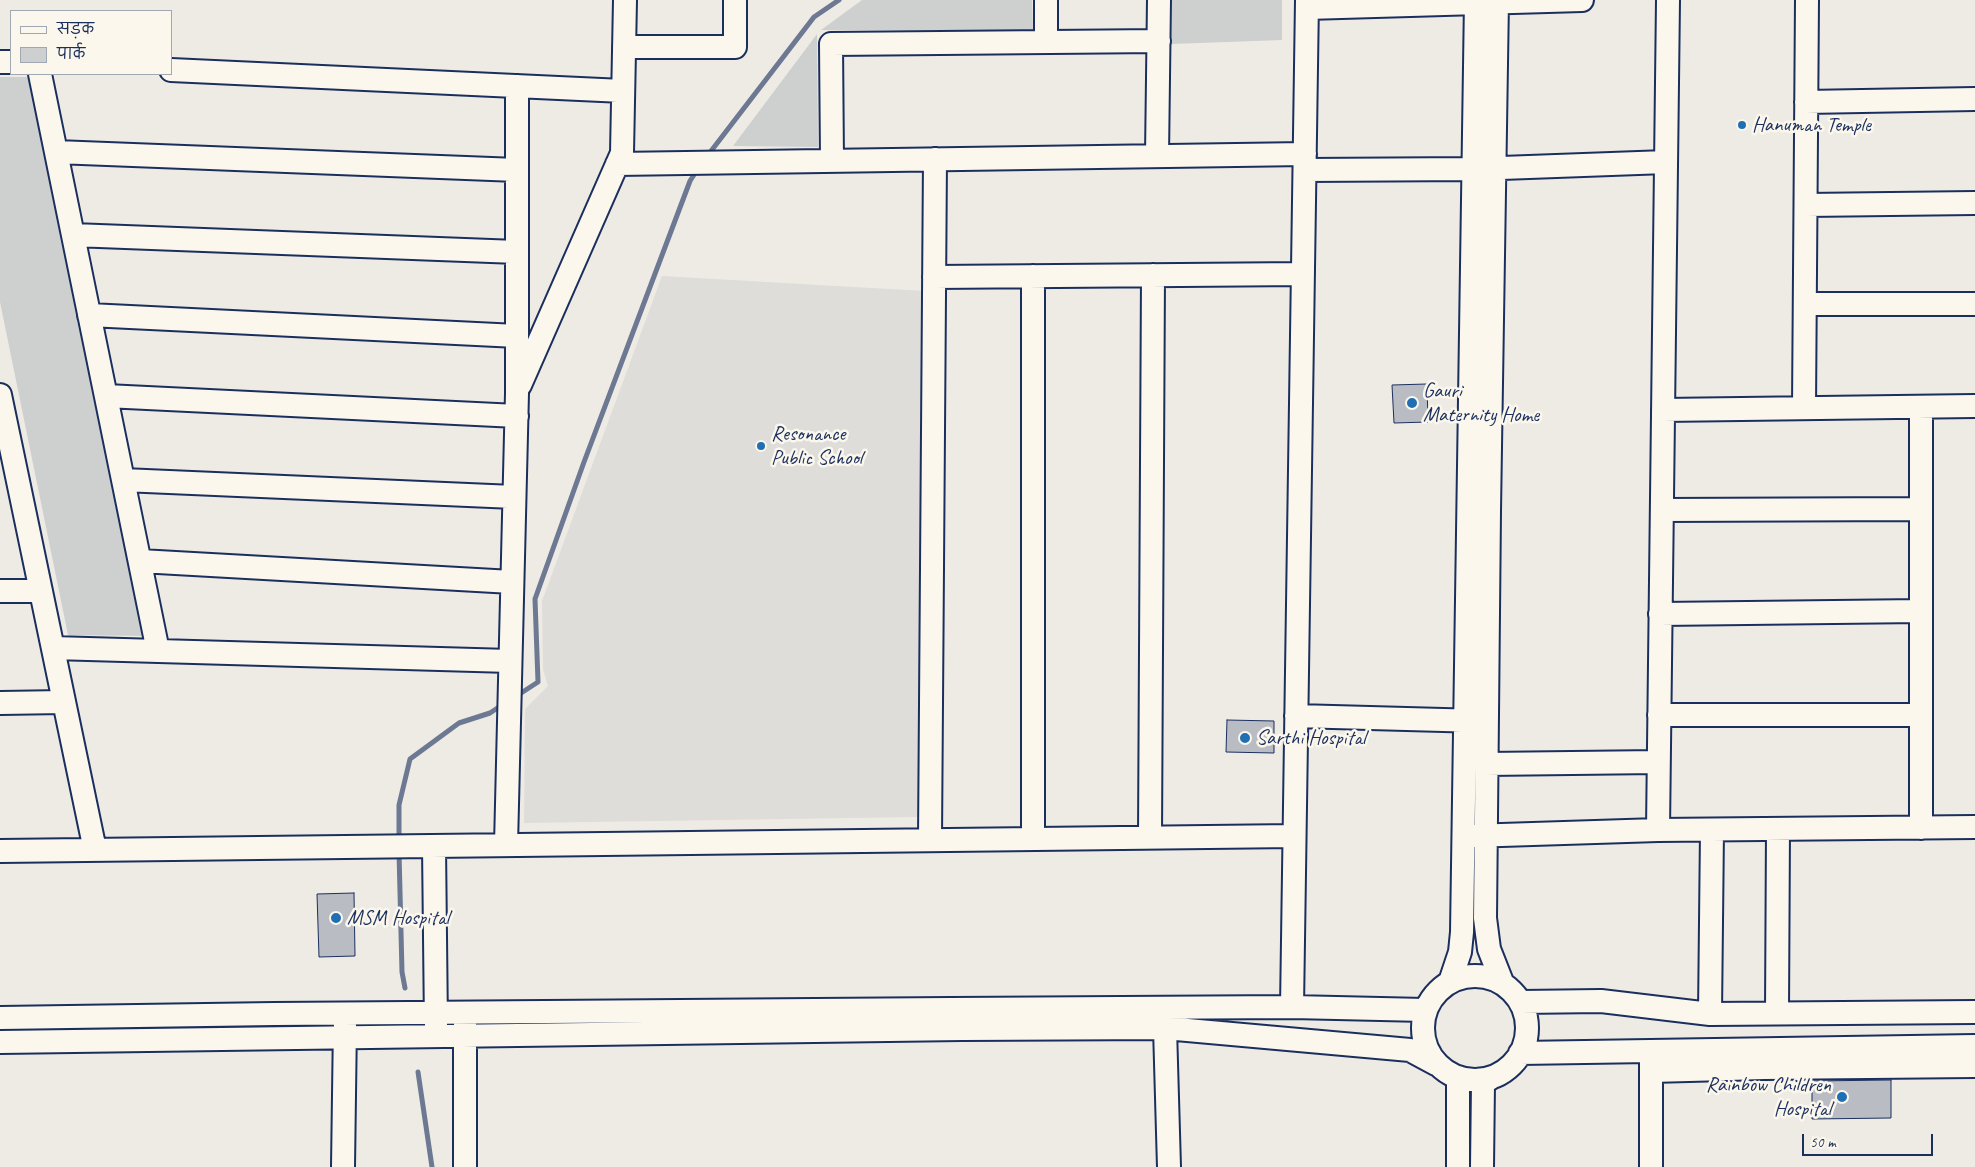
<!DOCTYPE html>
<html>
<head>
<meta charset="utf-8">
<style>
  body { margin:0 }
  #map { position:relative; width:1975px; height:1167px; overflow:hidden; background:#eeebe4; font-family:Caveat,"Playpen Sans Deva",sans-serif }
  canvas { display:block }
  .legend { position:absolute; left:10px; top:10px; width:162px; height:65px; box-sizing:border-box; background:#fbf7ec; border:1px solid #a1a7b3; margin:0; padding:6px 9px; list-style:none; font-size:15px; color:#1b2f5e }
  .legend li { display:flex; align-items:center; gap:10px; height:25px }
  .legend b { width:25px; border:1px solid #a1a7b3 }
  .scale { position:absolute; left:1802px; top:1134px; width:131px; height:22px; box-sizing:border-box; border:2px solid #1b2f5e; border-top:0; padding-left:6px; font-size:15px; line-height:18px; white-space:nowrap; color:#1b2f5e; -webkit-text-stroke:4px #fbf7ec; paint-order:stroke }
</style>
</head>
<body>
<div id="map">
<canvas width="1975" height="1167"></canvas>
<ul class="legend">
<li><b style="height:6px;background:#fbf7ec"></b>सड़क</li>
<li><b style="height:14px;background:#cecfcf"></b>पार्क</li>
</ul>
<div class="scale">50 m</div>
</div>
<script>
const c = document.querySelector('canvas').getContext('2d');
c.lineJoin = 'round';
function paint(path, color) { c.fillStyle = color; c.fill(path, 'evenodd'); }
const shape = rows => new Path2D(rows.map(r => 'M' + r).join(''));
function trace(path, color, width, dash) { c.strokeStyle = color; c.lineWidth = width; c.lineCap = dash ? 'butt' : 'round'; c.setLineDash(dash || []); c.stroke(path); }
function label(font, color, halo, rows, align = 'center') {
  c.font = font + ' Caveat,sans-serif'; c.lineWidth = 5; c.setLineDash([]); c.textBaseline = 'middle'; c.strokeStyle = halo; c.fillStyle = color; for (const [text, x, y, turn = 0] of rows) {
    c.save(); c.translate(x, y); c.rotate((+turn || 0) * Math.PI / 180); c.textAlign = isNaN(turn) ? turn : align; if (halo) c.strokeText(text, 0, 0); c.fillText(text, 0, 0); c.restore();
  }
}
paint(shape([
  [662,276,924,291,918,817,524,823,525,709,548,686,543,669,542,601]
]), '#deddda');
paint(shape([
  [862,0,1032,0,1033,31,821,30],
  [1172,0,1282,0,1282,40,1171,44],
  [817,34,818,147,733,146],
  [0,77,28,77,144,636,68,635,0,302]
]), '#cecfcf');
trace(shape([
  [708,155,814,17,839,0],
  [515,697,538,682,535,599,584,462,690,181,697,170],
  [399,841,399,805,410,759,459,723,490,713,502,705],
  [399,852,402,972,405,988],
  [418,1072,432,1167]
]), '#6d7892', 5);
const building = shape([
  [1427,384,1428,422,1394,423,1392,385,1427,384],
  [1227,720,1274,721,1274,753,1226,752,1227,720],
  [354,893,355,956,319,957,317,894,354,893],
  [1891,1080,1891,1118,1812,1119,1812,1081,1891,1080]
]);
paint(building, '#b9bcc3');
trace(building, '#1b2f5e', 1);
const minor = shape([
  [1497,0,1489,511,1485,918,1489,949,1502,982],
  [1307,8,1582,0],
  [1046,42,1046,0],
  [624,47,735,47,735,0],
  [0,62,11,62],
  [171,70,623,91],
  [40,74,158,651],
  [1806,102,1975,99],
  [56,152,517,170],
  [1157,156,1159,0],
  [832,161,831,44,1159,41],
  [617,164,1305,154],
  [1305,170,1474,169,1666,162],
  [1806,205,1975,203],
  [73,235,517,252],
  [1033,276,1033,839],
  [934,277,1303,274],
  [1805,304,1975,304],
  [89,315,517,336],
  [520,385,622,153,625,0],
  [0,395,95,850],
  [106,396,517,416],
  [1921,407,1921,828],
  [1804,408,1807,0],
  [1663,410,1975,406],
  [123,480,514,497],
  [1662,510,1921,509],
  [140,561,512,582],
  [0,591,41,591],
  [1660,614,1921,611],
  [53,648,510,661],
  [0,703,64,702],
  [1659,715,1921,715],
  [1296,716,1480,721],
  [1486,764,1658,762],
  [1658,830,1668,0],
  [1470,836,1658,830,1975,827],
  [1150,837,1153,275],
  [930,840,935,159],
  [506,845,517,393,517,86],
  [434,846,436,1027],
  [0,851,1294,836],
  '1423 1028a52 52 0 1 1 104 0a52 52 0 1 1-104 0Z',
  [1450,982,1460,952,1462,932,1476,0],
  [1521,1002,1601,1001,1710,1014,1975,1012],
  [1292,1007,1307,0],
  [1777,1012,1778,829],
  [1710,1014,1712,830],
  [0,1018,274,1014,951,1009,1292,1007,1425,1010],
  [1165,1028,1169,1167],
  [0,1042,962,1029,1165,1028,1410,1050,1436,1064],
  [1520,1053,1975,1046],
  [1651,1057,1651,1167],
  [1651,1071,1764,1068,1975,1066],
  [1458,1077,1458,1167],
  [343,1167,345,1023],
  [465,1167,465,1021],
  [1482,1167,1483,1083,1491,1078]
]);
trace(minor, '#1b2f5e', 26);
trace(minor, '#fbf7ec', 22);
for (const [x, y, r, color] of [
  [1742,125,5,"#1f6fb2"],
  [1412,403,6,"#1f6fb2"],
  [761,446,5,"#1f6fb2"],
  [1245,738,6,"#1f6fb2"],
  [336,918,6,"#1f6fb2"],
  [1842,1097,6,"#1f6fb2"]
]) { const dot = new Path2D(); dot.arc(x, y, r, 0, 2 * Math.PI); c.fillStyle = color; c.fill(dot); trace(dot, '#fbf7ec', 2); }
label('21px', '#1b2f5e', '#fbf7ec', [
  ["Hanuman Temple",1752,125],
  ["Gauri",1423,391],
  ["Maternity Home",1423,415],
  ["Resonance",771,434],
  ["Public School",771,458],
  ["Sarthi Hospital",1256,738],
  ["MSM Hospital",347,918],
  ["Rainbow Children",1831,1085,"right"],
  ["Hospital",1831,1109,"right"]
], 'left');
</script>
</body>
</html>
